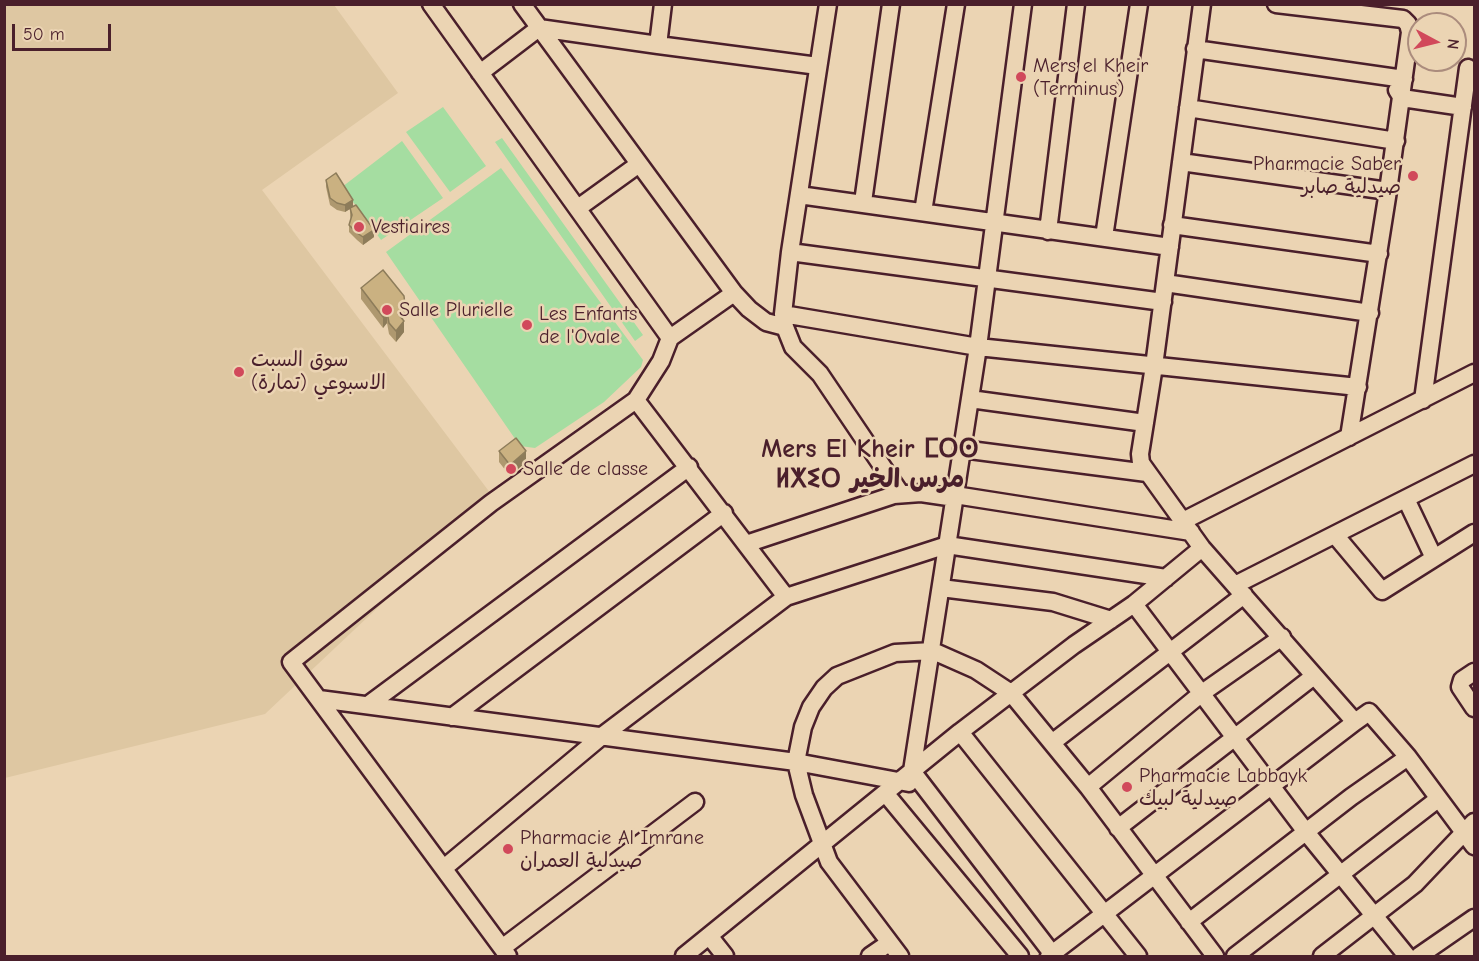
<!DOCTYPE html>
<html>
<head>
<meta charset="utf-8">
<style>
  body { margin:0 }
  #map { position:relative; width:1479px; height:961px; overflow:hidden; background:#ebd4b3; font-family:"Comic Neue",sans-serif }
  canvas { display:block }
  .frame { position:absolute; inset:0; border:6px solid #4a1f2b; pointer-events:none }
  .north { position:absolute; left:1407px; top:12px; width:60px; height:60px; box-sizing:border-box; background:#ebd4b3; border:2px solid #ab8c7d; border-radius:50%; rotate:97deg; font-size:16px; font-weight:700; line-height:24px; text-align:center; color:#4a1f2b }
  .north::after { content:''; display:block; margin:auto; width:21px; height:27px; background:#d1495b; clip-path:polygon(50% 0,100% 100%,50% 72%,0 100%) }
  .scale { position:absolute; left:12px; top:24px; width:99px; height:27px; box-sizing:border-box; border:3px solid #4a1f2b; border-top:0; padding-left:8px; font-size:18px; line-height:21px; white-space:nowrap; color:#4a1f2b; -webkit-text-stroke:4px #ebd4b3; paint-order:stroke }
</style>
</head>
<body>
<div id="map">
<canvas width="1479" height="961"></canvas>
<div class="frame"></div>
<div class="north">N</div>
<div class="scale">50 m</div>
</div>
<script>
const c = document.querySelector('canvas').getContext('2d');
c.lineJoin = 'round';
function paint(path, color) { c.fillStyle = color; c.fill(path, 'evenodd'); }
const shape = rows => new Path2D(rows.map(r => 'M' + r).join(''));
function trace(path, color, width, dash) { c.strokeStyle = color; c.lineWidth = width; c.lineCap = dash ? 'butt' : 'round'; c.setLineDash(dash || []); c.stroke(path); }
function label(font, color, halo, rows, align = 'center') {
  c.font = font + ' "Comic Neue","Playpen Sans Arabic","Noto Sans Tifinagh",sans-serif'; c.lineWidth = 5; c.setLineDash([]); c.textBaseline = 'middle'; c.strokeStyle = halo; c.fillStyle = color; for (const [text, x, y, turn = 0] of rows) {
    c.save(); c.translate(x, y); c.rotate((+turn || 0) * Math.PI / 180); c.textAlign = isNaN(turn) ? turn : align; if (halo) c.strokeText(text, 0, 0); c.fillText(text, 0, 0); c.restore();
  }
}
paint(shape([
  [4,5,334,5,398,93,262,190,494,498,265,714,5,778]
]), '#dec7a2');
paint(shape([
  [443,107,486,166,450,192,406,132],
  [502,138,643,335,635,341,495,142],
  [402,141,443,198,381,240,342,187],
  [501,168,643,360,641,367,604,402,535,448,520,446,386,252]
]), '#a5dda1');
const minor = shape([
  [431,4,670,338,661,361,636,400,491,503,291,662,508,956],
  [522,4,734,293,749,309,766,322,785,327],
  [663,4,658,45,818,66],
  [828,4,790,252,783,314,785,327,793,347,820,374,901,494],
  [1023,4,978,347,912,771,1054,956],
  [1202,4,1154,366,1140,454,1141,463,1202,548,1355,722,1369,712,1408,757,1474,846],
  [1276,4,1403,19,1408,24,1410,32,1388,191,1349,437],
  [1195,49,1404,79],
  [480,73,539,28,658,45],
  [1397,90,1402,98,1463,107],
  [1188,108,1396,141],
  [1181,162,1388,191],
  [799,195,1170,247],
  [863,202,891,4],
  [578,208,639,164],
  [923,212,956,4],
  [1172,225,1379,254],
  [1048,231,1076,4],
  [1104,237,1139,4],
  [790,252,1163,302],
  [1165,283,1370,313],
  [783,314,978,347,1358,387],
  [670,338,734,293],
  [970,399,1145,423],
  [636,400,786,597],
  [1423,400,1468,68],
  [962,449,1147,473],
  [955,495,1191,532],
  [1406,499,1434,558],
  [1183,521,1474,373],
  [1335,535,1382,591,1474,533],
  [746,544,894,495,921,493,955,498],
  [1235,585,1474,464],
  [941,588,1053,602,1111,620],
  [1134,604,1306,832,1407,956],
  [1474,672,1462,680,1460,687,1474,708],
  [319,699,796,762,909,783],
  [368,705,689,467],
  [452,717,724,513],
  [960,732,1138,956],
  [1053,742,1244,595],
  [1088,787,1202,693,1282,637],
  [886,794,1020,956],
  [1118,828,1314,676],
  [444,868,602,736,786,597,947,545,1166,578],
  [1189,922,1351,797,1408,757],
  [710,937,725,956],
  [502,948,695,802],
  [684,956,960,732,1074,645,1134,604,1202,548],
  [870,956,889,943],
  [900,956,829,862,804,795,796,762,803,727,811,707,824,688,837,676,895,653,933,651,976,670,1011,693,1088,787,1215,956],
  [1049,956,1355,722],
  [1235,956,1438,799],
  [1322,956,1415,884,1474,822],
  [1419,956,1474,918]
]);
trace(minor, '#4a1f2b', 21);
trace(minor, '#ebd4b3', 16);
paint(shape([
  [326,180,353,207,374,237,363,245,357,240,349,232,349,225,351,219,350,216,350,209,345,212,337,210,330,205,326,187],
  [361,288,405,316,402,320,404,332,396,342,389,334,387,323,383,328,361,299],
  [499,451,526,462,510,476,499,462]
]), '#ae986f');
paint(shape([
  [353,200,353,207,345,212,345,205],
  [374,230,374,237,363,245,363,237],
  [405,305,405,316,398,325,398,314],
  [387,312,387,323,383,328,383,317],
  [404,321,404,332,396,342,396,331],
  [526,451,526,462,510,476,510,465]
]), '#8d7c5a');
const building = shape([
  [336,173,353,200,345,205,337,203,330,198,326,180,336,173],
  [356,205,374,230,363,237,357,233,349,225,352,215,350,208,356,205],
  [383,270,404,296,405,305,398,314,404,321,396,331,389,323,387,312,383,317,361,288,383,270],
  [516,438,526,451,510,465,499,451,516,438]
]);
paint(building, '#cab181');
trace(building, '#8d7c5a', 1.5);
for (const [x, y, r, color] of [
  [1021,77,6,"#d1495b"],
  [1413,176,6,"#d1495b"],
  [359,227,6,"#d1495b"],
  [387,310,6,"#d1495b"],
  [527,325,6,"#d1495b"],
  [239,372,6,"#d1495b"],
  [511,469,6,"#d1495b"],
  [1127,787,6,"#d1495b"],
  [508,849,6,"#d1495b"]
]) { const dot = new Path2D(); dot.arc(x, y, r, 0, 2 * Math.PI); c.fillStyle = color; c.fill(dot); trace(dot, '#ebd4b3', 2); }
label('20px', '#4a1f2b', '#ebd4b3', [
  ["Mers el Kheir",1033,66],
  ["(Terminus)",1033,89],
  ["Pharmacie Saber",1401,164,"right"],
  ["صيدلية صابر",1401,187,"right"],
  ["Vestiaires",371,227],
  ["Salle Plurielle",399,310],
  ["Les Enfants",539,314],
  ["de l'Ovale",539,337],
  ["سوق السبت",251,360],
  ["الاسبوعي (تمارة)",251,383],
  ["Salle de classe",523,469],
  ["Pharmacie Labbayk",1139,776],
  ["صيدلية لبيك",1139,799],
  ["Pharmacie Al Imrane",520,838],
  ["صيدلية العمران",520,861]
], 'left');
label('bold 26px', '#4a1f2b', '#ebd4b3', [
  ["Mers El Kheir ⵎⵔⵙ",870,450],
  ["ⵍⵅⵉⵔ مرس الخير",870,480]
]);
</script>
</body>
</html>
